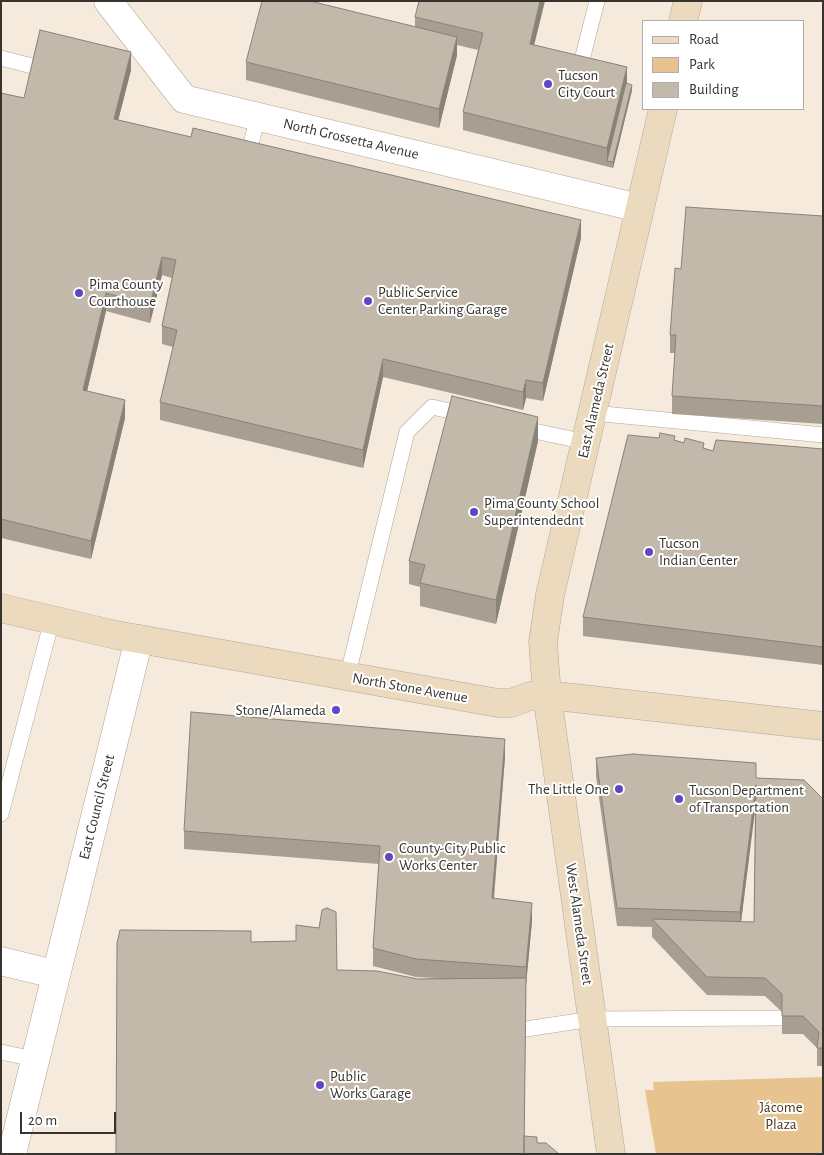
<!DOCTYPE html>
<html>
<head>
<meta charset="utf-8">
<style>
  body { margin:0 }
  #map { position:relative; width:824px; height:1155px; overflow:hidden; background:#f5eadb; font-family:"Alegreya Sans",sans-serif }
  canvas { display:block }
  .frame { position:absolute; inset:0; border:2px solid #37332e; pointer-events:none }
  .legend { position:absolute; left:642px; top:20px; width:162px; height:90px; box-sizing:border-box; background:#fff; border:1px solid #afadab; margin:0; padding:6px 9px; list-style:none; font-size:15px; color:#37332e }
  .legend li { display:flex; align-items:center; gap:10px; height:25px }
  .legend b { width:25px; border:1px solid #afadab }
  .scale { position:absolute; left:20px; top:1112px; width:96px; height:22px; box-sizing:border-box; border:2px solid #37332e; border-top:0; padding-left:6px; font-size:15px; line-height:18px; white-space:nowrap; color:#37332e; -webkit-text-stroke:4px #fff; paint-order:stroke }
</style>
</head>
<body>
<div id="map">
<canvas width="824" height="1155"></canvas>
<div class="frame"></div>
<ul class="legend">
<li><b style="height:6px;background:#ebdabd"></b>Road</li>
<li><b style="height:14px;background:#e7c38f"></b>Park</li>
<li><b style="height:14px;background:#c3b9aa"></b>Building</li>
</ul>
<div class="scale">20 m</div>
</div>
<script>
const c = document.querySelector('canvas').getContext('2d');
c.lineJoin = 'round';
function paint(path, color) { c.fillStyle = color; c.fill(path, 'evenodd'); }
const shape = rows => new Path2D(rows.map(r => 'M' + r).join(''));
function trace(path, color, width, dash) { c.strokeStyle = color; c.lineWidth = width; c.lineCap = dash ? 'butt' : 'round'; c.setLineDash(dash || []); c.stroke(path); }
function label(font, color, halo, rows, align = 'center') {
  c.font = font + ' "Alegreya Sans",sans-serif'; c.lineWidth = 4; c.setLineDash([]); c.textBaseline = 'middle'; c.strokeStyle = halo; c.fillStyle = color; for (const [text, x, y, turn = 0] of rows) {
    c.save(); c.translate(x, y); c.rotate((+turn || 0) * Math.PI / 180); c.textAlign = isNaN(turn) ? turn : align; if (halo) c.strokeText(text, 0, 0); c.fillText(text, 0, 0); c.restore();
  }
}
paint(shape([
  [823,1077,823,1154,656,1154,645,1090,654,1090,653,1082]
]), '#e7c38f');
const lane = shape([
  [583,56,597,1],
  [1,58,36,67],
  [247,159,258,117],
  [593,413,823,435],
  [520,428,586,442],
  [347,678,407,432,432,407,468,415],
  [1,814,52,620],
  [526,1029,592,1019,781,1018],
  [1,1052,34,1059]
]);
const street = shape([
  [108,1,184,99,639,208],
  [1,961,54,974],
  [12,1154,139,639]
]);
const secondary = shape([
  [683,21,688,1],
  [1,608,116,635,498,703,511,703,530,696,547,695,823,726],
  [611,1154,547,695,543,642,550,595,663,109]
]);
trace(lane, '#b1a799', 16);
trace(street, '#b1a799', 29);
trace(secondary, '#b1a799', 29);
trace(lane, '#fff', 15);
trace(street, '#fff', 28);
trace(secondary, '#ebdabd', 28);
paint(shape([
  [415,17,534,45,627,83,632,90,613,168,463,130,463,112,478,50,457,45,457,55,439,128,246,80,246,62,415,27],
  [131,70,118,120,581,238,543,401,526,398,523,410,383,377,363,468,160,420,160,402,173,347,162,344,162,326,172,278,162,275,150,323,106,311,87,391,125,418,91,559,1,538,1,93,24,98],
  [823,216,823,424,672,414,672,396,675,353,670,353,670,335,681,269],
  [659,438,675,440,713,451,823,449,823,665,583,636,583,617],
  [538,441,496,624,420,606,420,587,409,584,409,561],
  [505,757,494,899,532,921,526,985,524,1154,251,942,337,970,418,979,436,978,416,977,373,966,373,948,379,864,184,849,184,831],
  [596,758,756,778,823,799,823,1066,817,1066,817,1048,803,1034,782,1034,782,1012,765,996,707,995,652,937,652,927,617,926,596,776],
  [755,805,754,922,741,922]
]), '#a89f92');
paint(shape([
  [540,1,545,1,530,62,530,44],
  [457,37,457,55,439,128,439,109],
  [131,52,131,70,114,137,114,119],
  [627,67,627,85,607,161,607,166,607,148],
  [632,85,632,90,613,168,613,162],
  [581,220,581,238,543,401,543,383],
  [162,257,162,275,150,323,150,305],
  [106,293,106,311,83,408,83,390],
  [383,359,383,377,363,468,363,450],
  [526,380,526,398,523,410,523,392],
  [125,400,125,418,91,559,91,541],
  [538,417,538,441,496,624,496,600],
  [505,739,505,757,492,916,492,898],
  [756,785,756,803,740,930,740,912],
  [532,903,532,921,526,985,526,967]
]), '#888277');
const building = shape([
  [262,1,310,1,457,37,439,109,246,62,262,1],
  [419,1,540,1,530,44,627,67,607,148,463,112,483,33,415,17,419,1],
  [40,30,131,52,114,119,191,137,193,128,581,220,543,383,526,380,523,392,383,359,363,450,160,402,177,330,162,326,176,260,162,257,150,305,106,293,83,390,125,400,91,541,1,519,1,93,24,98,40,30],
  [626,83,632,85,613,162,607,161,626,83],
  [686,207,823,216,823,406,672,396,676,335,670,335,675,268,681,269,686,207],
  [452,396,538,417,496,600,420,583,425,565,409,561,452,396],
  [660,433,675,436,674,440,684,443,685,438,704,443,703,448,713,451,716,440,823,449,823,647,583,617,628,435,659,438,660,433],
  [191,712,505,739,492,898,532,903,526,967,416,959,373,948,380,846,184,831,191,712],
  [633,754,756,763,756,778,804,780,823,799,823,1048,817,1048,819,1032,803,1016,782,1016,782,994,765,978,707,977,652,919,754,922,756,785,740,912,617,908,596,758,633,754],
  [327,908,336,912,337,970,377,971,418,979,526,978,524,1154,116,1154,117,943,120,930,251,931,251,942,296,941,296,925,319,928,322,910,327,908],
  [524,1136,537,1137,537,1143,546,1143,559,1154,524,1154,524,1136]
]);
paint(building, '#c3b9aa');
trace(building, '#888277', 1);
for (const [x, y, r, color] of [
  [548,84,5,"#5e47c0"],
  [79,293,5,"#5e47c0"],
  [368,301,5,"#5e47c0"],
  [474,512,5,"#5e47c0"],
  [649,552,5,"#5e47c0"],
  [336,710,5,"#5e47c0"],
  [619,789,5,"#5e47c0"],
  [679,799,5,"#5e47c0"],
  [389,857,5,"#5e47c0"],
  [320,1085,5,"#5e47c0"]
]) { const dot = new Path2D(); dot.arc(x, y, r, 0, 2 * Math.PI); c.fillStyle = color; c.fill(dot); trace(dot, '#fff', 2); }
label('15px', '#37332e', '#fff', [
  ["Tucson",558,75],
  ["City Court",558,92],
  ["Pima County",89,284],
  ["Courthouse",89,301],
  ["Public Service",378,292],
  ["Center Parking Garage",378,309],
  ["Pima County School",484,503],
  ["Superintendednt",484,520],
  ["Tucson",659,543],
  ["Indian Center",659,560],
  ["Stone/Alameda",326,710,"right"],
  ["The Little One",609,789,"right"],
  ["Tucson Department",689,790],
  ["of Transportation",689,807],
  ["County-City Public",399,848],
  ["Works Center",399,865],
  ["Public",330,1076],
  ["Works Garage",330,1093]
], 'left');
label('15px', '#37332e', '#fff', [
  ["North Grossetta Avenue",351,139,13],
  ["East Alameda Street",596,401,-77],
  ["North Stone Avenue",410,688,10],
  ["East Council Street",97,807,-76],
  ["West Alameda Street",579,924,82]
]);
label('15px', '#4e3917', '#fff', [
  ["Jácome",781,1107],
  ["Plaza",781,1124]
]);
</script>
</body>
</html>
